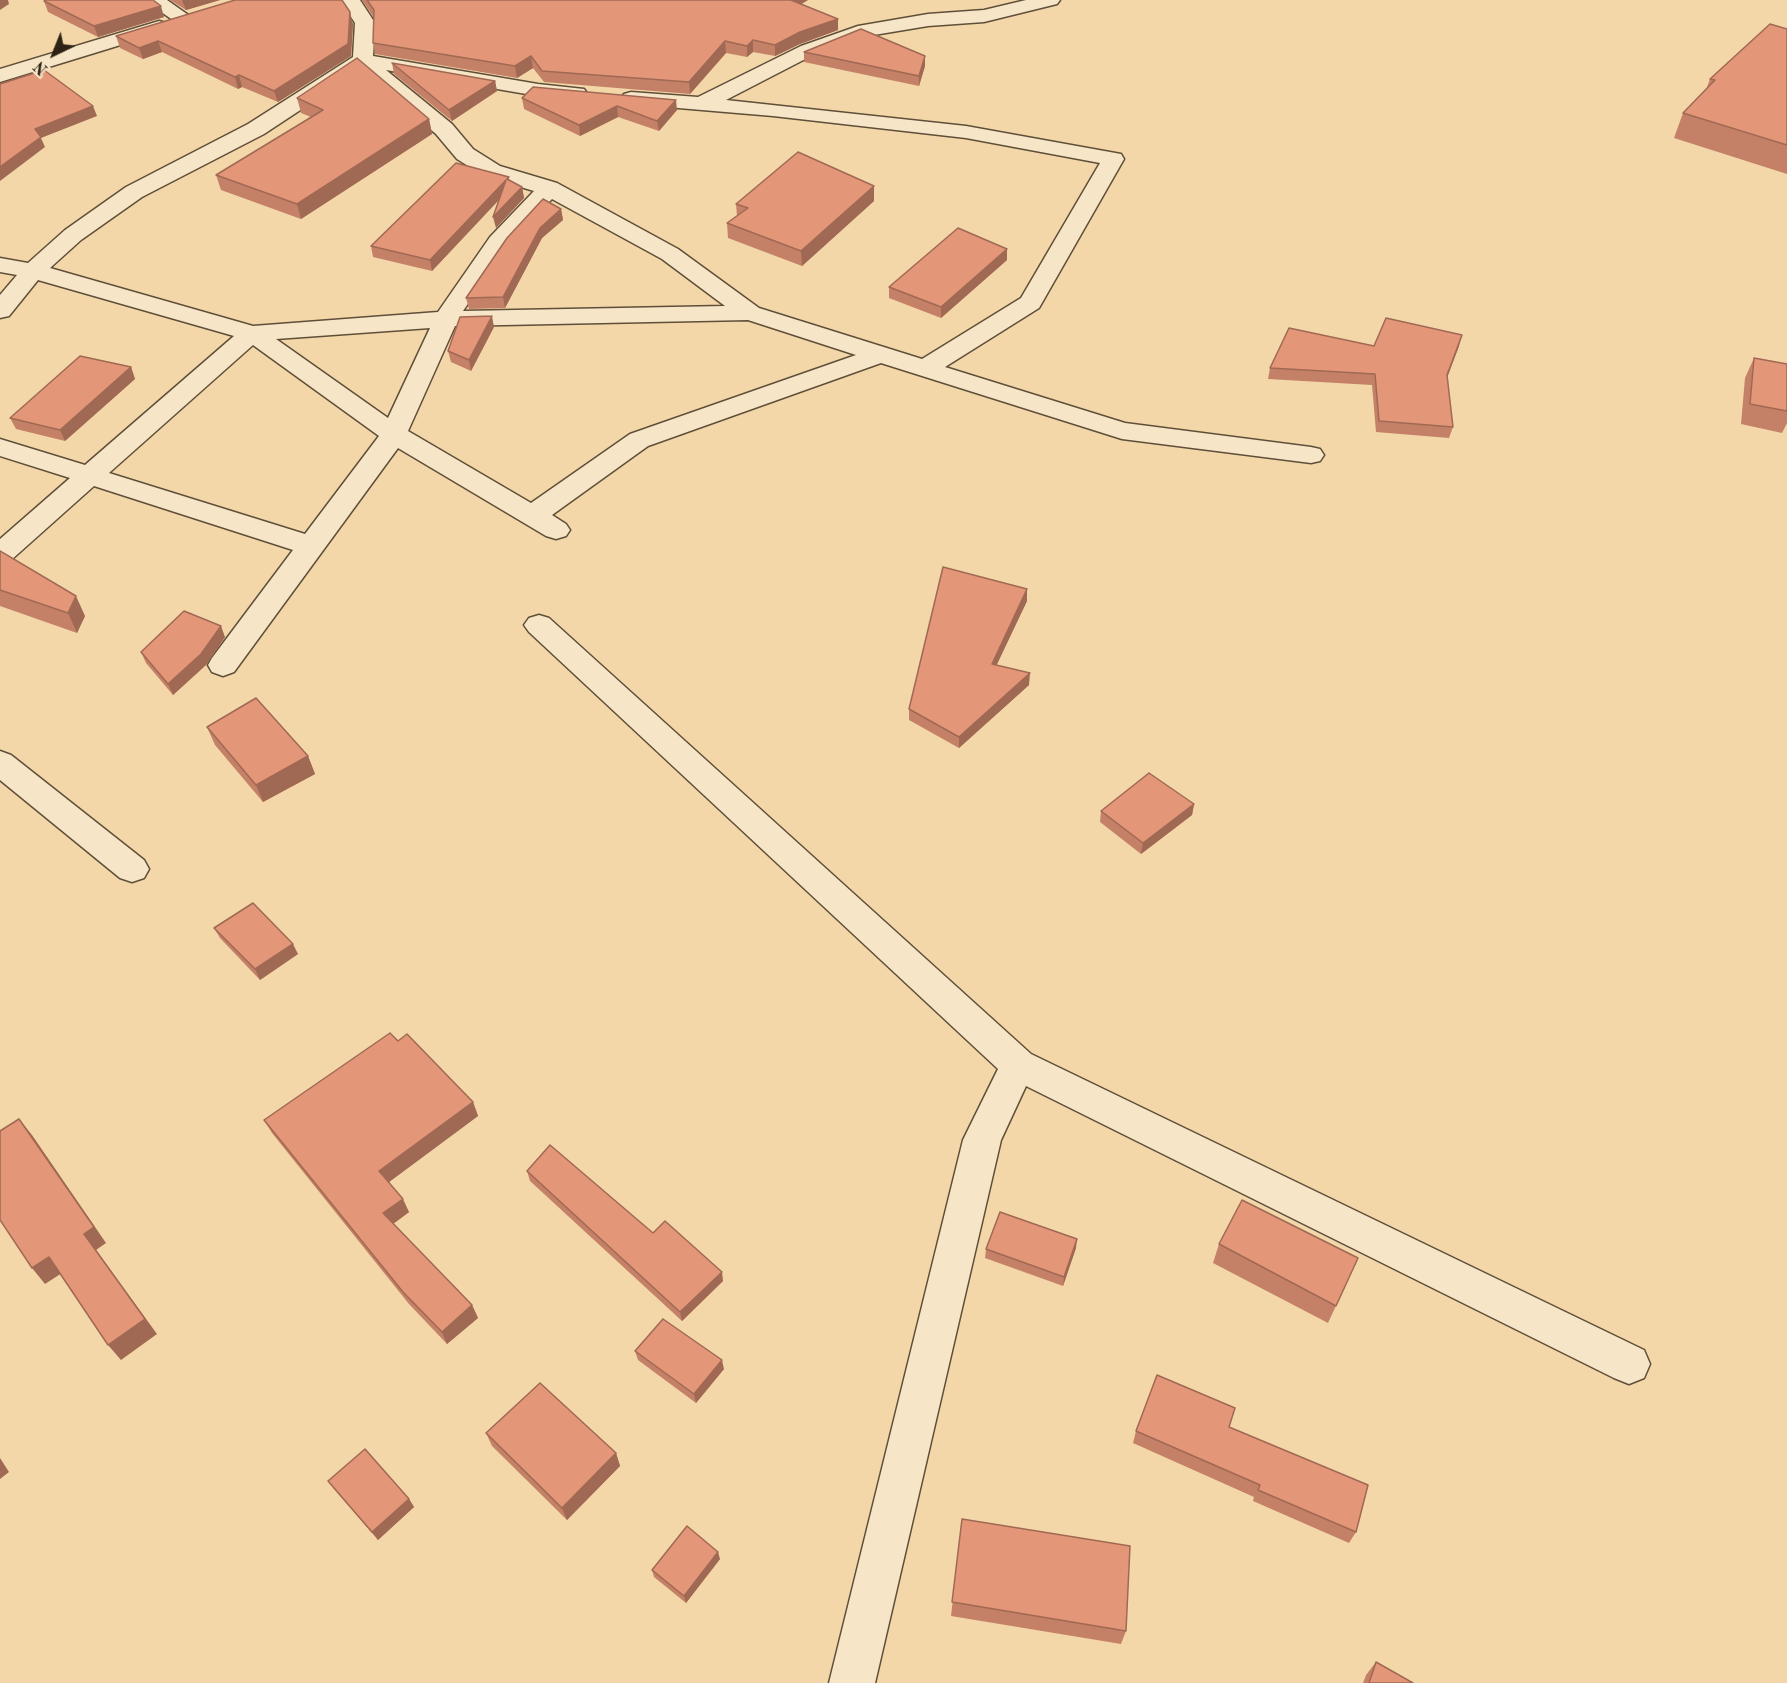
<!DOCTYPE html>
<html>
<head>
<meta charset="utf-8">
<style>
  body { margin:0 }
  #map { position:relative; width:1787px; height:1683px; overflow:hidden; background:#f3d7a9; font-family:"Old Standard TT",serif }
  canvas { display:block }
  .north { position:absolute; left:24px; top:24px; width:60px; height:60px; -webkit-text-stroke:4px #f7e5c7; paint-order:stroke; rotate:223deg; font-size:16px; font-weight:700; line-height:24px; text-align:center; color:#2e2214 }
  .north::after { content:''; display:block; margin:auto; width:21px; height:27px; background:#2e2214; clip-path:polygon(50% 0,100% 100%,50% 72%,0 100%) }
</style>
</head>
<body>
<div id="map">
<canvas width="1787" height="1683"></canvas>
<div class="north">N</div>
</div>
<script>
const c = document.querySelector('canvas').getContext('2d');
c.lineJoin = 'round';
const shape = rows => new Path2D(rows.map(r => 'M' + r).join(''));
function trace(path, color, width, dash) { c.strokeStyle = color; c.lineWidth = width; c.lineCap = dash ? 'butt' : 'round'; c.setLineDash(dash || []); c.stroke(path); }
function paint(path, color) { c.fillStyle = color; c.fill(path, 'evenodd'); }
const minor = shape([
  [144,0,167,0,194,19,191,23,177,23,144,0],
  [340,0,360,0,375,23,373,56,538,84,584,89,587,93,584,97,577,99,538,96,386,70,452,124,473,149,500,166,557,183,678,249,759,308,922,359,1021,298,1100,163,966,138,773,116,631,104,624,102,621,98,624,94,631,92,698,97,801,46,858,26,928,14,984,10,1026,0,1060,0,1057,4,984,22,928,26,862,37,815,54,726,100,966,126,1121,154,1124,159,1039,308,945,367,1125,423,1311,447,1320,449,1324,455,1320,461,1311,463,1122,439,881,363,648,446,552,515,566,524,570,530,566,536,556,539,546,536,398,448,234,672,223,676,212,672,208,665,212,658,293,550,94,486,10,561,0,563,0,539,70,478,0,456,0,439,85,465,234,336,38,280,9,316,0,318,0,295,17,275,0,272,0,258,28,263,65,230,126,187,248,124,353,57,355,23,340,0],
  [361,70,436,134,457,159,484,176,534,191,490,237,438,312,253,326,50,268,81,240,142,197,264,134,361,70],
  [552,199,662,259,725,306,463,311,507,247,552,199],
  [748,320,856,355,630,434,531,503,408,431,455,326,748,320],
  [430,328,388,418,276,339,430,328],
  [253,345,379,436,305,534,109,473,253,345],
  [539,615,549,618,1031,1054,1644,1350,1650,1364,1644,1378,1629,1384,1614,1378,1026,1086,1001,1140,875,1683,829,1683,963,1140,998,1069,529,632,524,625,529,618,539,615],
  [0,751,11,755,144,860,149,869,144,878,132,882,120,878,0,780,0,751]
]);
const tertiary = shape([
  [159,21,166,23,169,27,166,31,0,82,0,69,159,21]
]);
trace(minor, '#5f4f39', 3);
trace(tertiary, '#5f4f39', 3);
paint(minor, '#f7e5c7');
paint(tertiary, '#f7e5c7');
paint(shape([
  [170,0,220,0,186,10],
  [362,0,808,0,801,4,838,30,800,44,775,56,753,52,747,57,726,53,690,94,544,82,533,68,517,78,375,54,373,43,374,18],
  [44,1,164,17,98,37,48,12],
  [353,24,351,56,278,102,242,87,238,89,162,52,143,59,120,48,116,36],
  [1787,29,1787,174,1674,138,1683,113,1706,90,1710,79],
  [804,52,925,66,919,86,804,62],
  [392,63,495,81,497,91,452,121,394,74],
  [297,98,429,119,432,134,301,219,221,190,216,175,311,117,301,113],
  [522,98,677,110,659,131,618,117,580,136,524,109],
  [509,177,509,180,522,187,524,198,496,228,499,200,432,271,373,257,371,246],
  [874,201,802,266,728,238,727,223,737,216,736,204],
  [561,209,563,220,542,238,505,308,469,309,466,298],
  [1007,260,941,318,889,298,889,287],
  [494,327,471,371,451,362,448,351],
  [1374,346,1459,346,1447,377,1453,427,1449,438,1376,432,1372,385,1268,379,1270,368],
  [1754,358,1787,364,1787,423,1782,433,1741,424,1745,378],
  [131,367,135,379,65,441,16,429,10,418],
  [0,551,85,616,77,633,0,606],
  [1027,589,1027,601,996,665,1029,685,959,748,909,720,909,709],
  [225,637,206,665,173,695,146,663,141,652],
  [207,727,308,756,315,774,263,802,215,745],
  [1194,804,1192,815,1141,854,1100,822,1101,811],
  [214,928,298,954,260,980,220,938],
  [398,1041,473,1102,478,1116,389,1182,409,1212,393,1224,472,1305,478,1318,447,1344,409,1304,272,1133,264,1120],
  [527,1171,653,1233,723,1281,682,1321,530,1181],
  [1219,1244,1358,1258,1328,1323,1213,1263],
  [1076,1248,1063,1286,985,1258,986,1249],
  [635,1351,724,1369,696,1403,638,1360],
  [1229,1427,1356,1532,1349,1543,1253,1501,1254,1497,1133,1443,1136,1431],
  [486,1433,616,1453,620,1466,567,1520,492,1446],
  [328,1481,409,1499,414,1507,378,1540,334,1489],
  [962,1519,1126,1631,1121,1644,951,1616],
  [720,1559,686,1603,654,1577,652,1570],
  [1376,1662,1413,1683,1363,1683,1366,1675]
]), '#c48167');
paint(shape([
  [0,0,8,0,9,4,0,10],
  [182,0,220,0,186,10],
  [790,0,808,0,790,11],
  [161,6,164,17,98,37,94,26],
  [350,12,353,24,351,56,278,102,274,91],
  [838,19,838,30,800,44,775,56,775,45,800,32],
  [753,40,753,52,747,57,747,46],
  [158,41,162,52,143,59,139,48],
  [725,41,726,53,690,94,689,82],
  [531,56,533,68,517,78,515,66],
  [925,56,925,66,919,86,919,76],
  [239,75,242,87,238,89,235,77],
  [495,81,497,91,452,121,449,110],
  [676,100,677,110,659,131,657,121],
  [93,106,97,116,41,138,45,147,0,181,0,167,35,129],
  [617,106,618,117,580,136,579,125],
  [429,119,432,134,301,219,297,204],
  [506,180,508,190,432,271,430,260],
  [874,186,874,201,802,266,801,251],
  [522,187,524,198,496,228,493,217],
  [561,209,563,220,542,238,505,308,503,297,540,228],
  [1007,249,1007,260,941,318,941,307],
  [492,316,494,327,471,371,469,360],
  [1462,335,1459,346,1444,386,1447,375],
  [131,367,135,379,65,441,60,430],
  [1027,589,1027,601,992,675,992,664],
  [76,596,85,616,77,633,68,613],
  [221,626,225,637,206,665,173,695,168,684],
  [1030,673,1029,685,959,748,959,737],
  [308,756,315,774,263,802,256,785],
  [1194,804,1192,815,1141,854,1143,843],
  [293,944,298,954,260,980,255,969],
  [473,1102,478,1116,385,1185,379,1171],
  [19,1119,32,1135,106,1243,96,1250,157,1334,121,1360,108,1345,84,1234],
  [403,1199,409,1212,389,1227,383,1213],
  [1077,1239,1076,1248,1063,1286,1064,1277],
  [49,1257,62,1273,45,1284,32,1268],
  [722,1272,723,1281,682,1321,680,1312],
  [472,1305,478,1318,447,1344,442,1332],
  [722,1360,724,1369,696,1403,694,1394],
  [616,1453,620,1466,567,1520,562,1508],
  [0,1458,9,1472,0,1479],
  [409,1499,414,1507,378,1540,372,1532],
  [718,1552,720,1559,686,1603,684,1596]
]), '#a06954');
const building = shape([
  [46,0,153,0,161,6,94,26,44,1,46,0],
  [235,0,342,0,350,12,348,44,274,91,239,75,235,77,158,41,139,48,116,36,235,0],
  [367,0,791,0,838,19,800,32,775,45,753,40,747,46,725,41,689,82,542,71,531,56,515,66,373,43,374,10,367,0],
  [1770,24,1787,29,1787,145,1683,113,1715,80,1710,79,1770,24],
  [861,29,925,56,919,76,804,52,861,29],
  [357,58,429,119,297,204,216,175,323,110,297,98,357,58],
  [392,63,495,81,449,110,392,63],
  [44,70,93,106,35,129,41,137,0,167,0,84,44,70],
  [533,87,676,100,657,121,617,106,579,125,522,98,533,87],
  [798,152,874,186,801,251,727,223,748,208,736,204,798,152],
  [456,163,509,177,507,179,522,187,493,217,506,180,430,260,371,246,456,163],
  [543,199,561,209,540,228,503,297,466,298,507,238,543,199],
  [958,228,1007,249,941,307,889,287,958,228],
  [492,316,469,360,448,351,460,317,492,316],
  [1386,318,1462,335,1447,375,1453,427,1379,421,1375,374,1270,368,1289,328,1374,346,1386,318],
  [80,356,131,367,60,430,10,418,80,356],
  [1754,358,1787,364,1787,411,1750,404,1754,358],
  [0,551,76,596,68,613,0,590,0,551],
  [943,567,1027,589,992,664,1030,673,959,737,909,709,943,567],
  [184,611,221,626,201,654,168,684,141,652,184,611],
  [256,698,308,756,256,785,207,727,256,698],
  [1149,773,1194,804,1143,843,1101,811,1149,773],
  [253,903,293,944,255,969,214,928,253,903],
  [390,1033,398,1041,407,1034,473,1102,379,1171,403,1199,383,1213,472,1305,442,1332,403,1292,264,1120,390,1033],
  [19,1119,94,1227,84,1234,145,1319,108,1345,49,1257,32,1268,0,1220,0,1131,19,1119],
  [550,1145,653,1233,665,1221,722,1272,680,1312,527,1171,550,1145],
  [1242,1200,1358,1258,1336,1306,1219,1244,1242,1200],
  [1000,1212,1077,1239,1064,1277,986,1249,1000,1212],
  [663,1319,722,1360,694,1394,635,1351,663,1319],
  [1157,1375,1235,1408,1229,1427,1368,1485,1356,1532,1258,1490,1260,1485,1136,1431,1157,1375],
  [540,1383,616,1453,562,1508,486,1433,540,1383],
  [365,1449,409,1499,372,1532,328,1481,365,1449],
  [962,1519,1130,1546,1126,1631,952,1602,962,1519],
  [687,1526,718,1552,684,1596,652,1570,687,1526],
  [1376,1662,1413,1683,1369,1683,1376,1662]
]);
paint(building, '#e49678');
trace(building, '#a06954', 1.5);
</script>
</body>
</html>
